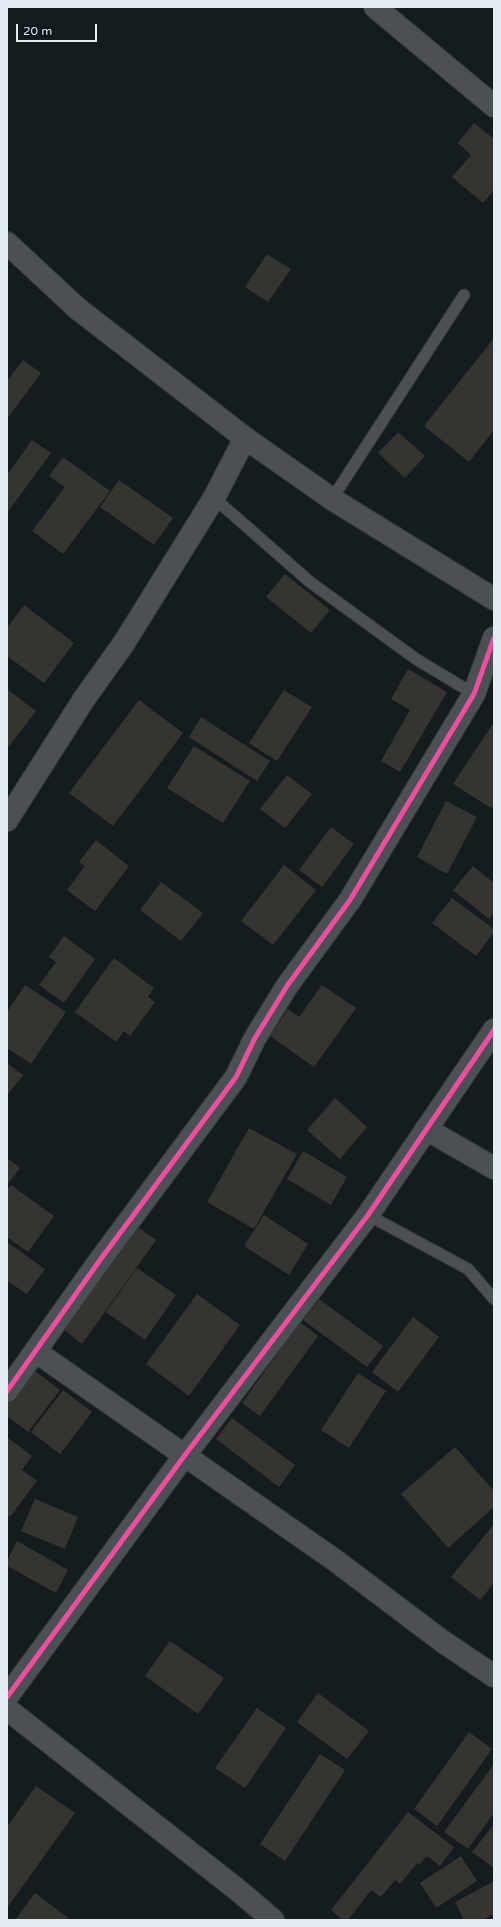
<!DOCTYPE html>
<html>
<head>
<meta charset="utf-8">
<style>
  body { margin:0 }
  #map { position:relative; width:501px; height:1927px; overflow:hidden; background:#141c1f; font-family:"Varela Round",sans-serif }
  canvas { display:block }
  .frame { position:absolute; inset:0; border:8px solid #e3ecf0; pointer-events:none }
  .scale { position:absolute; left:16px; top:24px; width:81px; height:18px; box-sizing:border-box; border:2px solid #e3ecf0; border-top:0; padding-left:5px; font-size:12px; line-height:14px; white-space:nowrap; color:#e3ecf0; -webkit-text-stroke:3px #07141a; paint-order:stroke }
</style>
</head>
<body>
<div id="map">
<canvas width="501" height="1927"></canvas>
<div class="frame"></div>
<div class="scale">20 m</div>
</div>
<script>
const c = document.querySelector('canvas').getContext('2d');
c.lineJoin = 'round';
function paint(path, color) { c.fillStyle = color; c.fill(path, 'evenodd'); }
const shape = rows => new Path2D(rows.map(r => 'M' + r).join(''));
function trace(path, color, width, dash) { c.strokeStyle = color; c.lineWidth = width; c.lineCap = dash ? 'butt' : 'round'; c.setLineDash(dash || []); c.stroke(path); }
paint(shape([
  [474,123,494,139,494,190,483,203,452,177,471,155,458,143],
  [267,254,291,269,268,302,245,287],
  [494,338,494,430,469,462,424,426],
  [23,360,41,373,7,419,7,381],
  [398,432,425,456,405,478,378,453],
  [32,440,51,453,7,513,7,475],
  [63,457,110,491,63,554,32,531,65,487,49,476],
  [119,480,173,518,154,545,100,507],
  [285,574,330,610,311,633,266,597],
  [24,605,74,643,44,683,7,656,7,628],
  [408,669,447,692,400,772,381,761,410,710,391,699],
  [7,689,36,711,7,749],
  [284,690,312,707,277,761,249,743],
  [139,700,183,733,113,826,69,793],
  [201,717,270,761,257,781,189,737],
  [492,725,494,726,494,804,491,808,453,784],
  [194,746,250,781,223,823,167,788],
  [287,775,312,794,285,828,260,809],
  [446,801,477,817,447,874,417,857],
  [331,827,354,844,322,887,299,870],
  [96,840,129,866,95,911,67,890,85,866,79,862],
  [284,865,316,890,273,945,241,921],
  [473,866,494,883,494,913,489,919,453,890],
  [161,882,203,913,181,941,140,910],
  [452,898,494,929,494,932,476,956,432,923],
  [64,936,95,959,64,1003,39,985,56,962,49,957],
  [114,958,154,988,148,997,155,1002,130,1036,124,1031,116,1042,75,1012],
  [25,985,66,1012,31,1064,7,1048,7,1012],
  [322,985,356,1008,314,1067,270,1036,288,1009,299,1017],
  [7,1063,23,1075,7,1095],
  [335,1098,367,1127,340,1159,307,1130],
  [249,1128,297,1154,254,1229,207,1202],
  [303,1151,347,1177,331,1205,287,1179],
  [7,1158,20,1168,7,1185],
  [11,1185,54,1216,28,1252,7,1237,7,1190],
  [264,1215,308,1244,289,1275,244,1246],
  [138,1227,156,1240,82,1344,64,1330],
  [7,1242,45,1269,27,1294,7,1281],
  [137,1268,176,1295,145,1340,106,1312],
  [197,1294,240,1325,189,1396,146,1364],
  [319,1299,383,1346,367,1367,303,1320],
  [413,1317,439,1337,398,1392,372,1372],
  [300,1322,318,1336,260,1416,242,1403],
  [31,1368,60,1390,28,1432,7,1416,7,1398],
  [358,1373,386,1391,349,1448,321,1430],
  [63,1390,92,1412,60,1454,31,1432],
  [232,1418,295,1465,279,1487,216,1439],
  [7,1437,32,1456,22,1470,37,1481,10,1517,7,1514],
  [455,1447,494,1491,494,1507,448,1548,401,1494],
  [35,1499,78,1517,65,1549,21,1531],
  [494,1524,494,1583,480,1600,451,1577],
  [17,1541,68,1570,56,1593,7,1566,7,1561],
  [170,1641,224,1678,198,1714,145,1676],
  [318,1693,369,1731,347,1759,297,1722],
  [257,1708,286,1728,245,1788,215,1768],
  [469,1732,492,1749,437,1826,414,1809],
  [320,1754,345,1770,285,1861,260,1844],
  [494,1764,494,1813,468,1849,444,1832],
  [36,1786,75,1813,7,1908,7,1827],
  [408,1812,454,1847,440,1866,427,1856,419,1865,417,1863,400,1884,395,1880,381,1897,371,1890,348,1920,343,1920,331,1910],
  [494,1824,494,1868,472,1852],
  [461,1856,477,1881,436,1908,420,1883],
  [494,1881,494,1914,482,1920,464,1920,455,1902],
  [35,1893,71,1920,15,1920]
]), '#36342f');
const service = shape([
  [214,498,310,582,416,659,474,694],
  [332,499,464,295],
  [368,1215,468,1269,494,1299]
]);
const minor = shape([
  [375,7,494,106],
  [7,820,84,699,124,643,214,498,245,438],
  [426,1129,494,1168],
  [35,1351,336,1561,442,1641,494,1676],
  [7,1391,100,1260,236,1077,255,1038,287,986,350,900,474,694,494,638],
  [7,1697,185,1455,368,1215,494,1030],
  [7,1709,239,1891,273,1920]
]);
const tertiary = shape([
  [7,243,78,309,245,438,332,499,494,599]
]);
trace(service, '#32383b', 13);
trace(minor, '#32383b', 24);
trace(tertiary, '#32383b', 24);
trace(service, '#4a5053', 11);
trace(minor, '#4a5053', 22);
trace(tertiary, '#4a5053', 22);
trace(shape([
  [7,1391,100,1260,236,1077,255,1038,287,986,350,900,474,694,494,638],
  [7,1697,185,1455,368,1215,494,1030]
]), '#ef4d9e', 5);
</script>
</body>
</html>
